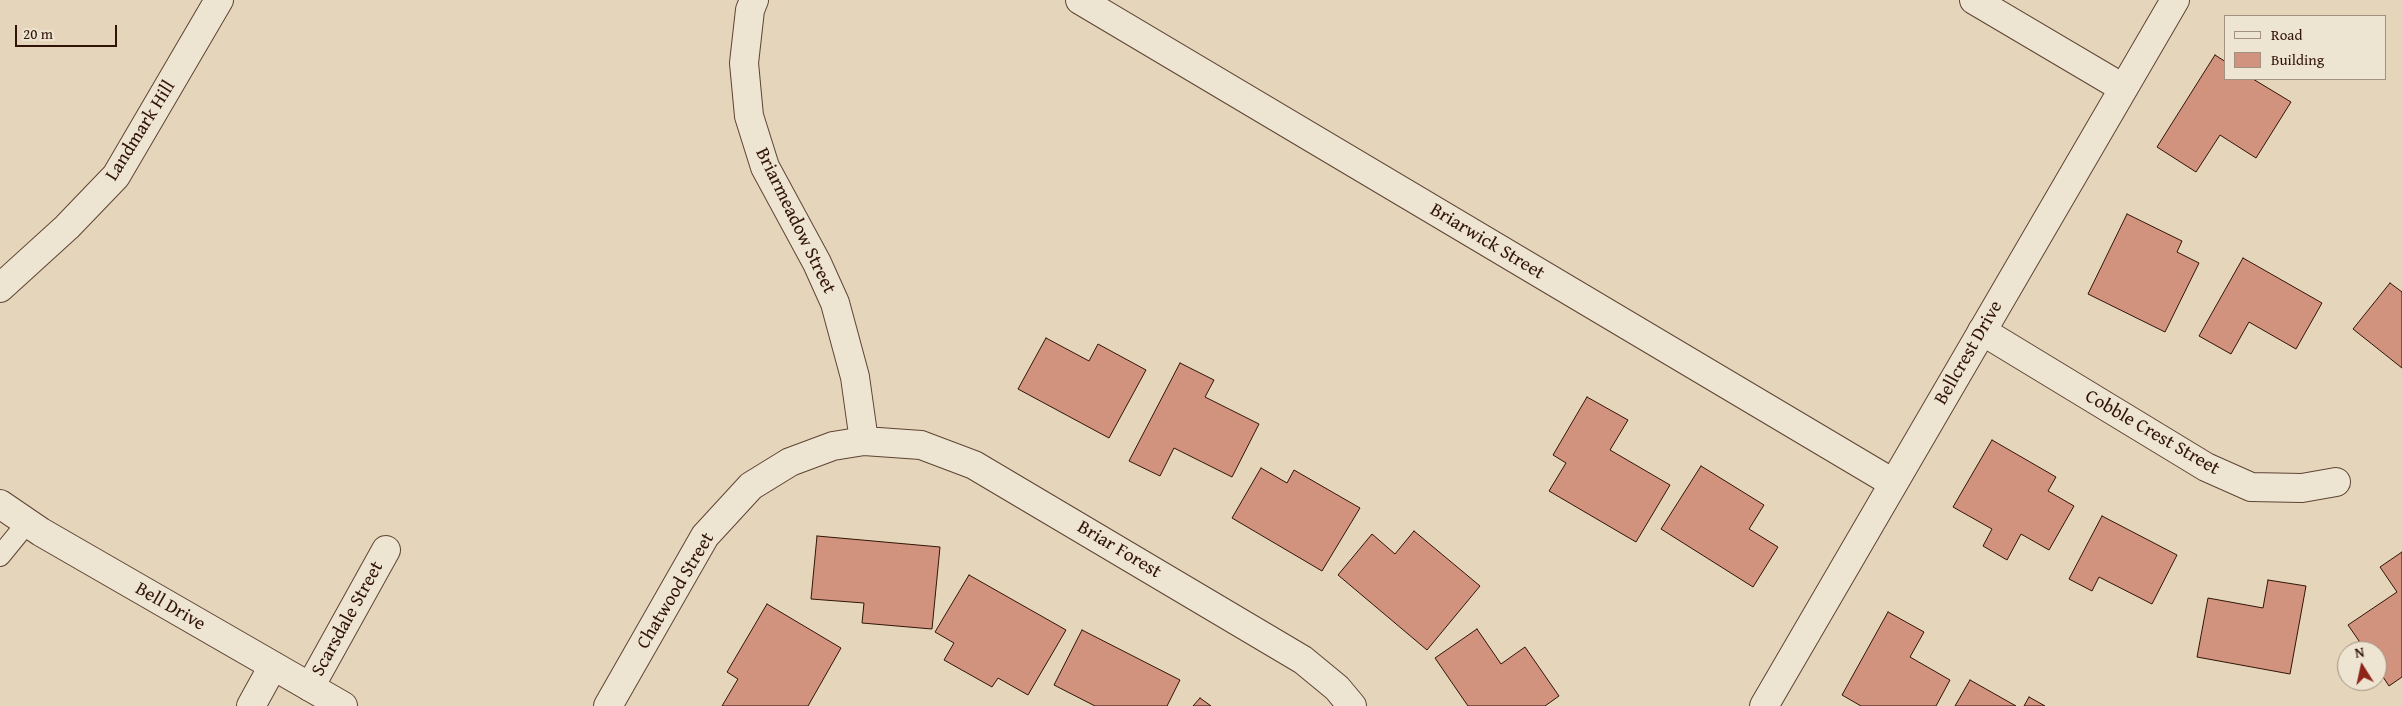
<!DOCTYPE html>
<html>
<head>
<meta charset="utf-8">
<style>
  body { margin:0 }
  #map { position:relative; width:2402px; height:706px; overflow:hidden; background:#e5d5ba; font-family:"Gentium Book Plus",serif }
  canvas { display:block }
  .legend { position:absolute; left:2224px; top:15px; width:162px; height:65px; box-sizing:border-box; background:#eee4d2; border:1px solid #a29181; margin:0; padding:6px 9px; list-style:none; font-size:15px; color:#311407 }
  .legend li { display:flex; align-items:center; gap:10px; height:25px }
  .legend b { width:25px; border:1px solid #a29181 }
  .north { position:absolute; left:2337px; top:641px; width:50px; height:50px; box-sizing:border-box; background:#eee4d2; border:1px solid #a29181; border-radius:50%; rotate:350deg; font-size:14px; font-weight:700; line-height:20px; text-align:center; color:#311407 }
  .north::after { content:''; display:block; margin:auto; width:18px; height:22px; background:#8f2418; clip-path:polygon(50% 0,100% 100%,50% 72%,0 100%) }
  .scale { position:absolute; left:15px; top:25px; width:102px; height:22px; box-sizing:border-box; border:2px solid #311407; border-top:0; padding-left:6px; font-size:15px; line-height:18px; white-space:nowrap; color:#311407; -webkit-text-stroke:4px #eee4d2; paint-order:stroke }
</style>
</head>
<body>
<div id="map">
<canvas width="2402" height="706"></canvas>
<ul class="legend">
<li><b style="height:6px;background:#eee4d2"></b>Road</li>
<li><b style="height:14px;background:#d1937e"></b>Building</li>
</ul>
<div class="north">N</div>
<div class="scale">20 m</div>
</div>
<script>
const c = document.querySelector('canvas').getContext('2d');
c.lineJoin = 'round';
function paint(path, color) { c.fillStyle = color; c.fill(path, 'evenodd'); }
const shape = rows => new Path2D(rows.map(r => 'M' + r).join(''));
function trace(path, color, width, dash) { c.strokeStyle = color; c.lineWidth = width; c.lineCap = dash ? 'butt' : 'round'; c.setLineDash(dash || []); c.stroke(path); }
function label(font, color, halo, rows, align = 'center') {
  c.font = font + ' "Gentium Book Plus",serif'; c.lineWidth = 5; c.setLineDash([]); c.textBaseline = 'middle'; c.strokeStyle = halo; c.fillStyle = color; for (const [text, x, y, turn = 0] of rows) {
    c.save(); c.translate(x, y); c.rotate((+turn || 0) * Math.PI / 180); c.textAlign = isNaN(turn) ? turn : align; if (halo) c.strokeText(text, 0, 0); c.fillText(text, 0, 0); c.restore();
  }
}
const building = shape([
  [2215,55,2226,62,2226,79,2253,79,2291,102,2256,158,2220,135,2196,172,2157,147,2215,55],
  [2127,214,2182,241,2177,252,2199,263,2165,332,2088,294,2127,214],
  [2243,258,2322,303,2296,349,2249,322,2231,354,2199,336,2243,258],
  [2390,283,2402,292,2402,368,2353,329,2390,283],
  [1046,338,1089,361,1098,344,1146,370,1109,438,1018,389,1046,338],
  [1180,363,1214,380,1205,397,1259,424,1232,477,1174,448,1160,476,1129,461,1180,363],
  [1587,397,1628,420,1610,450,1670,485,1636,542,1549,491,1566,463,1553,455,1587,397],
  [1992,440,2056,477,2048,491,2074,506,2049,550,2021,534,2007,560,1983,546,1992,529,1953,507,1992,440],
  [1701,466,1764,505,1749,529,1778,547,1753,587,1661,529,1701,466],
  [1261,468,1287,483,1294,470,1360,508,1322,571,1232,518,1261,468],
  [2102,516,2177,555,2152,604,2099,577,2092,591,2069,579,2102,516],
  [1414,531,1480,586,1427,650,1338,575,1372,534,1395,554,1414,531],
  [817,536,940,547,932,629,862,623,864,603,811,599,817,536],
  [2402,552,2402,677,2389,686,2377,668,2377,651,2366,651,2348,625,2397,592,2380,567,2402,552],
  [969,575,1066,630,1028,695,998,678,992,687,944,660,954,643,935,632,969,575],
  [2268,580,2306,586,2290,674,2197,657,2208,598,2263,608,2268,580],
  [767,604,841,648,808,706,722,706,738,679,727,672,767,604],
  [1888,612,1924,632,1910,657,1950,680,1936,706,1861,706,1842,695,1888,612],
  [1477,629,1501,664,1525,647,1559,696,1545,706,1468,706,1435,658,1477,629],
  [1082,630,1180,680,1167,706,1095,706,1054,685,1082,630],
  [1970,680,2016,706,1955,706,1970,680],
  [2029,697,2045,706,2024,706,2029,697],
  [1200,698,1211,706,1193,706,1200,698]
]);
paint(building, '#d1937e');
trace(building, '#311407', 1);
const service = shape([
  [0,556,27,523]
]);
const minor = shape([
  [754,0,750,10,744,63,749,116,765,167,817,263,835,303,855,377,864,441],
  [1080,0,1893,483],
  [1974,0,2123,88],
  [0,288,67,227,116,176,219,0],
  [1982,331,2206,467,2251,487,2302,488,2336,482],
  [310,687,386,550],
  [251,706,273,666],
  [608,706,705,536,751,486,790,462,833,446,864,441,921,445,974,465,1303,660,1337,688,1352,706]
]);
const tertiary = shape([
  [0,504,41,532,343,706],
  [1764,706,2175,0]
]);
trace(service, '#5e4434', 22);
trace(minor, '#5e4434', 30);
trace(tertiary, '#5e4434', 30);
trace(service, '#eee4d2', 20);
trace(minor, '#eee4d2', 28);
trace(tertiary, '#eee4d2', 28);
label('19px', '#311407', '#eee4d2', [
  ["Landmark Hill",141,131,-58],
  ["Briarmeadow Street",795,221,64],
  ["Briarwick Street",1487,242,31],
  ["Bellcrest Drive",1969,353,-60],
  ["Cobble Crest Street",2152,433,30],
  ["Briar Forest",1119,550,31],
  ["Chatwood Street",676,591,-59],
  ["Bell Drive",170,607,30],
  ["Scarsdale Street",348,619,-61]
]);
</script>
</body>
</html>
